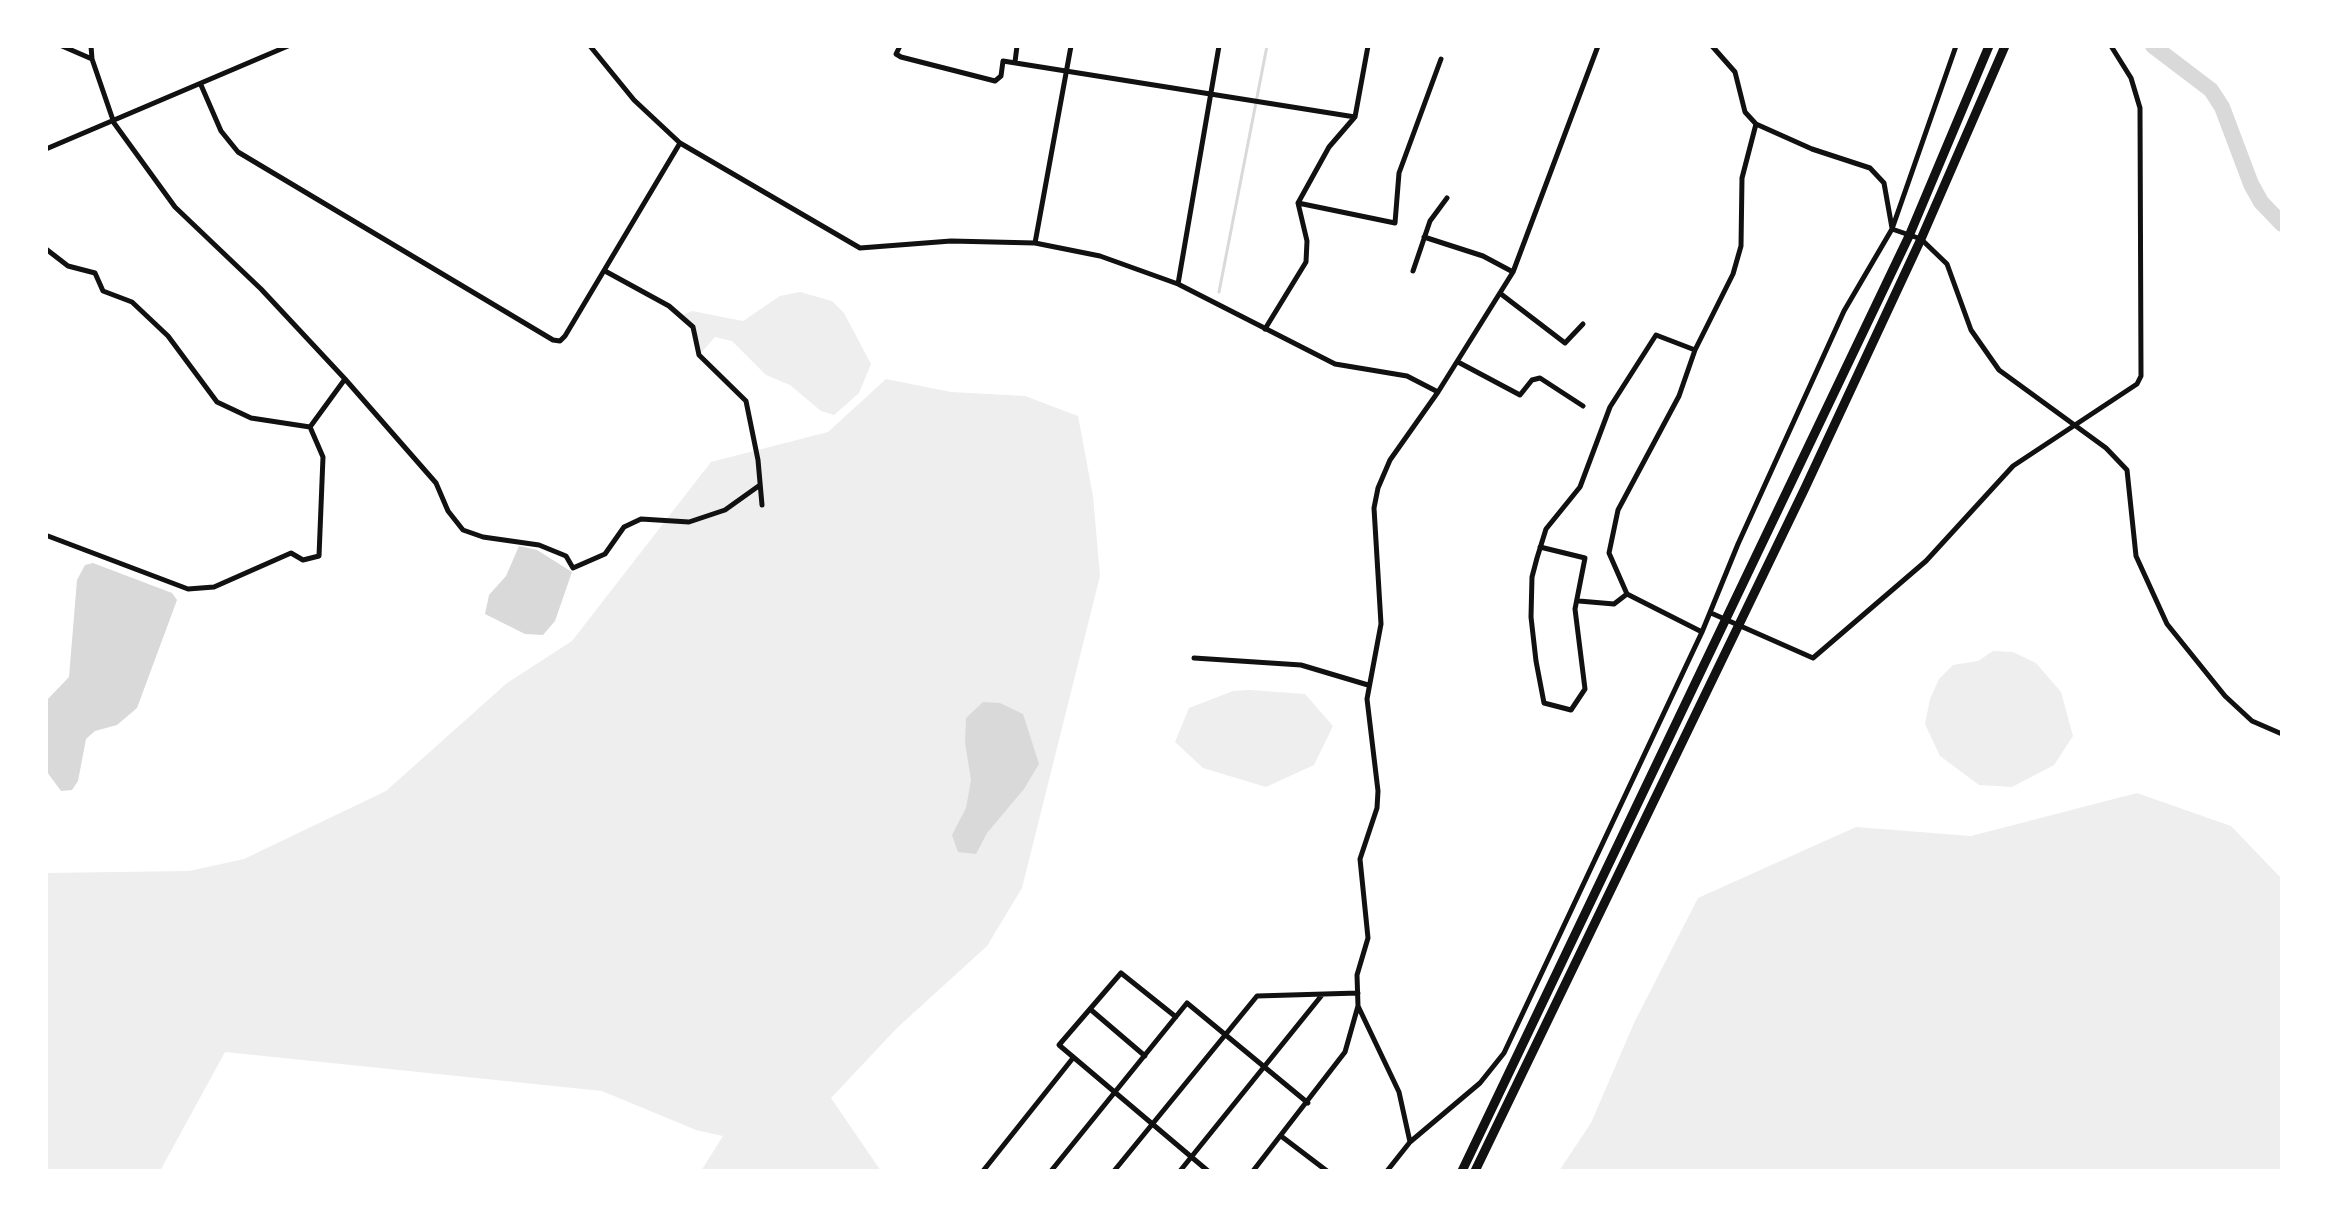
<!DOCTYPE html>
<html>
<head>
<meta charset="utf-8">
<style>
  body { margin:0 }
  #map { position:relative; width:2328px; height:1217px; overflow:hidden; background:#fff; font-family:"DejaVu Sans",sans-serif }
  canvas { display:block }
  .frame { position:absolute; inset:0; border:48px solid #fff; pointer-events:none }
</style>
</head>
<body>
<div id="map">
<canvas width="2328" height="1217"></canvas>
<div class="frame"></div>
</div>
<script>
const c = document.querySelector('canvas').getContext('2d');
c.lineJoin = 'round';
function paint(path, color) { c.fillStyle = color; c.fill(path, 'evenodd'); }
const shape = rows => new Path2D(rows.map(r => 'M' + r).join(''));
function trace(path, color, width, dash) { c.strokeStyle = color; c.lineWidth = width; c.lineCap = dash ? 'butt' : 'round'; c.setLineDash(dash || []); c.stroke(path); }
paint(shape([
  [800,292,832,301,844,313,871,364,859,393,834,415,821,411,790,385,766,375,732,341,715,337,699,355,693,327,680,316,692,311,743,321,780,296],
  [886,379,951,392,1025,396,1078,416,1093,496,1100,576,1022,888,987,946,897,1028,831,1098,881,1171,701,1171,723,1136,696,1130,602,1091,225,1052,160,1171,46,1171,46,873,189,871,244,859,386,791,507,683,572,641,711,462,828,432],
  [1993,651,2013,652,2036,663,2061,692,2073,736,2054,765,2012,787,1979,785,1940,756,1925,724,1930,699,1939,679,1953,665,1978,661],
  [1250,690,1305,694,1333,726,1314,765,1266,787,1203,768,1175,742,1189,708,1233,691],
  [2137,793,2231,826,2282,879,2282,1171,1559,1171,1591,1123,1634,1023,1698,898,1856,827,1971,836]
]), '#eee');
paint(shape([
  [519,546,537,550,572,572,555,621,543,635,525,634,485,614,489,595,506,576],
  [93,563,172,593,177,600,137,708,117,725,95,731,86,739,78,781,72,790,61,791,47,772,46,701,69,677,77,580,85,565],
  [983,702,1000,703,1023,714,1039,764,1024,789,987,833,976,854,958,852,952,835,966,808,971,780,965,743,966,718]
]), '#d9d9d9');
trace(shape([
  [1219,292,1267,46]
]), '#d9d9d9', 3);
trace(shape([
  [2153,46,2211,90,2222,107,2251,184,2261,202,2282,224]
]), '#d9d9d9', 16);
trace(shape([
  [62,46,92,59,114,123,175,207,261,289,345,379,436,483,448,511,463,530,483,537,539,545,566,556,573,568,605,554,624,527,641,519,689,522,725,510,760,485],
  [91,46,92,59],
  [590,46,634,100,680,143,860,248,951,241,1035,243,1100,256,1178,284,1335,364,1407,376,1438,392],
  [900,46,896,54,901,57,995,81,1001,76,1003,61,1355,117,1368,46],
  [1712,46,1735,72,1745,112,1756,124,1812,149,1870,168,1884,183,1892,228],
  [1015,62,1017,46],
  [201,85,221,131,238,152,553,340,560,341,565,336,680,143],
  [46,149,288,46],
  [1298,203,1395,223,1399,173,1441,59],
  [1892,229,1921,239,1947,264,1971,330,1999,370,2106,448,2127,470,2136,556,2167,624,2225,696,2252,721,2282,734],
  [1424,237,1483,256,1513,272],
  [1035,243,1071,46],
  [46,249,68,266,95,273,103,291,132,302,168,336,217,402,251,418,310,427],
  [605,271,669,306,693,327,699,355,746,401,758,460,762,505],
  [1413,271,1430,221,1447,198],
  [1178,284,1219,46],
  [1501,294,1565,343,1583,324],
  [1265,329,1306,262,1307,241,1298,203,1329,147,1354,118],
  [1458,362,1520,395,1532,380,1540,378,1583,406],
  [48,536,188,589,214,587,291,553,303,560,319,556,323,457,310,427,345,379],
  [1540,547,1585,558,1575,609,1585,689,1571,710,1544,703,1536,661,1531,617,1532,577,1537,558,1546,529,1580,487,1610,407,1656,335,1695,350],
  [1579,601,1614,604,1627,594],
  [1711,613,1813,658,1926,561,2013,466,2137,384,2141,376,2140,108,2131,78,2111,46],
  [1702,632,1627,594,1609,553,1618,510,1679,396,1695,350,1733,274,1741,246,1742,178,1756,124],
  [1194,658,1301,665,1368,685],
  [1358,1006,1399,1092,1410,1142],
  [1090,1009,1145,1056],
  [1176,1017,1121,973,1059,1045,1208,1171],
  [1281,1136,1327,1171],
  [983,1171,1073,1058],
  [1051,1171,1187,1003,1308,1103],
  [1114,1171,1257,996,1358,993],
  [1180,1171,1322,995],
  [1253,1171,1345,1052,1358,1006,1357,975,1368,938,1360,859,1377,808,1378,791,1367,699,1381,624,1374,508,1378,488,1390,460,1438,392,1513,272,1598,46],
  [1387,1171,1410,1142,1480,1083,1504,1053,1702,632,1738,544,1844,311,1892,229,1956,46]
]), '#111', 5);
trace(shape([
  [1462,1171,1909,236,1989,46],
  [1475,1171,1805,488,1921,239,2005,46]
]), '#111', 9);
</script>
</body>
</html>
